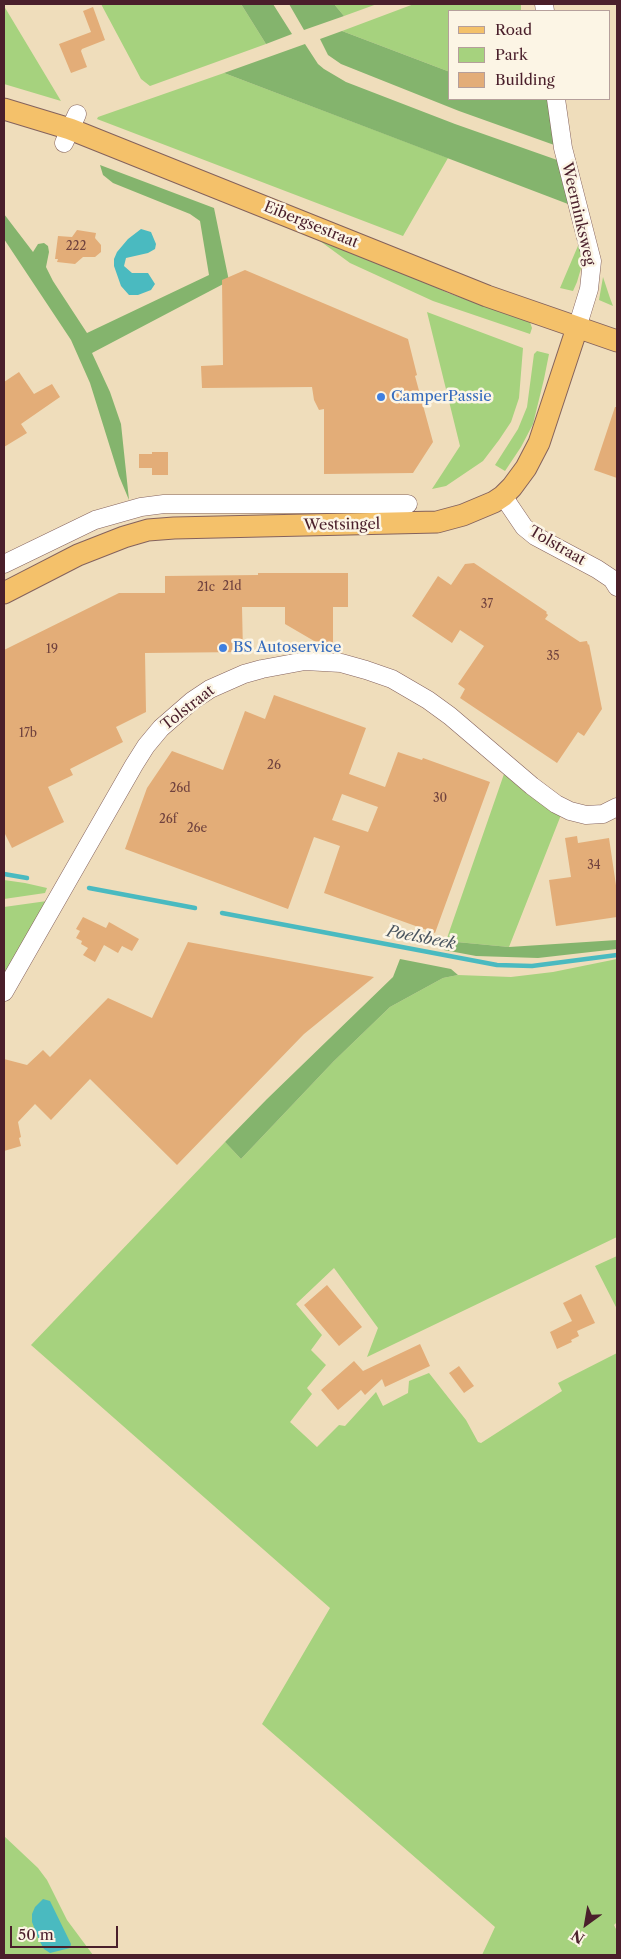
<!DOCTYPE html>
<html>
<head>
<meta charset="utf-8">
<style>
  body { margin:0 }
  #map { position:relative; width:621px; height:1959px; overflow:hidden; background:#efddbb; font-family:"Libre Caslon Text",serif }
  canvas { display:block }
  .frame { position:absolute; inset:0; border:5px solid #4a1f2b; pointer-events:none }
  .legend { position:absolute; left:448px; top:10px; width:162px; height:90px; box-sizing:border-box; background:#fcf5e5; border:1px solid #b59f9b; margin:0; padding:6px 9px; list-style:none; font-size:15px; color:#4a1f2b }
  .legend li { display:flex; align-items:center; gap:10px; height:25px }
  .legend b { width:25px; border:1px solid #b59f9b }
  .north { position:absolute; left:561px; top:1899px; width:50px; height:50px; -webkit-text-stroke:4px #fcf5e5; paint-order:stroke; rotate:212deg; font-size:14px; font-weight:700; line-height:20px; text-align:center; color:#4a1f2b }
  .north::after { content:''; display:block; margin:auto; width:18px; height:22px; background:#4a1f2b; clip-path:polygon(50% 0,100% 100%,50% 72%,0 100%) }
  .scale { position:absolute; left:10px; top:1926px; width:108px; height:22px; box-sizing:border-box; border:2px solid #4a1f2b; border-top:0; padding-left:6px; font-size:15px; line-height:18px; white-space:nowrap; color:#4a1f2b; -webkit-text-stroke:4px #fcf5e5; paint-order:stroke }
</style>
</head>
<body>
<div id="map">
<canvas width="621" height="1959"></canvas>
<div class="frame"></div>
<ul class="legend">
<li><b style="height:6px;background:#f4c16a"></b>Road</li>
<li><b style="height:14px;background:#a6d27e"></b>Park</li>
<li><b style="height:14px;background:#e3ad78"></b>Building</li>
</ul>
<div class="north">N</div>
<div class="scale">50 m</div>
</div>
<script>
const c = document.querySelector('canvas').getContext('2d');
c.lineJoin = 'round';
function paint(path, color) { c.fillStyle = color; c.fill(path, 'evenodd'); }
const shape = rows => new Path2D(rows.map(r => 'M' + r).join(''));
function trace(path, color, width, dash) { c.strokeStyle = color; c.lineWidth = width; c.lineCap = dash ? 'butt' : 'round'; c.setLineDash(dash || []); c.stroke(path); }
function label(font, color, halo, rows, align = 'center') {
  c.font = font + ' "Libre Caslon Text",serif'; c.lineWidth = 5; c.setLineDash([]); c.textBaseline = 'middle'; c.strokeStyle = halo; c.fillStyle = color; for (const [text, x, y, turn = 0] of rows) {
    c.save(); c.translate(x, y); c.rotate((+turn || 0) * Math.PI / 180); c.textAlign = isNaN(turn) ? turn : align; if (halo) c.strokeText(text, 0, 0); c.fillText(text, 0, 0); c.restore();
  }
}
paint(shape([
  [101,4,241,4,266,44,150,86,141,79],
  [334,4,377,4,344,16],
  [414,4,521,4,521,11,450,11,450,72,342,31],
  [4,6,61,101,4,84],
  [224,73,448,158,403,236,97,119,98,117],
  [306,234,391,266,448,293,530,322,532,328,530,334,433,301,350,263,320,241],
  [580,241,582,265,577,282,573,291,560,288],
  [603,277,610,298,613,306,599,300],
  [427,312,523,348,519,398,511,422,499,440,483,461,446,486,432,489,460,446],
  [537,351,549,354,544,379,533,424,521,447,505,471,495,465,518,429,527,407,534,354],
  [504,774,526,793,561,815,509,947,446,941],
  [4,880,25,883,47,888,45,893,4,899],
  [47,901,4,976,4,907],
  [617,959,617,1237,367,1357,378,1328,334,1268,296,1304,322,1335,311,1350,326,1365,307,1388,312,1394,290,1422,317,1447,339,1425,345,1426,376,1392,383,1406,408,1393,409,1381,429,1373,466,1420,478,1442,481,1443,562,1391,558,1383,617,1353,617,1922,614,1925,617,1931,617,1955,482,1955,495,1927,262,1724,330,1608,31,1345,225,1142,241,1159,334,1061,390,1007,443,978,458,975,511,977,553,972],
  [617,1256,617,1309,595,1266],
  [4,1836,38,1868,47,1880,67,1920,93,1955,4,1955]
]), '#a6d27e');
paint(shape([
  [241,4,273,4,292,34,266,44],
  [289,4,334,4,344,16,304,30],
  [342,31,450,72,450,99,548,99,557,146,459,111,341,64,328,55,320,39],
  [305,44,318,64,324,69,346,82,455,124,560,161,568,204,224,73],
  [100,165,214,208,229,281,92,353,110,392,121,424,129,500,119,476,90,383,71,340,4,239,4,214,33,252,38,244,44,243,48,246,49,252,46,267,53,281,87,333,209,275,200,221,190,214,113,183,103,175],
  [617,940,617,949,538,958,476,956,444,950,446,941,509,947],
  [400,959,451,969,458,975,443,978,390,1007,334,1061,241,1159,225,1142,267,1099,393,977]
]), '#84b46d');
paint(shape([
  [141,229,151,232,156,244,155,249,148,253,126,258,124,266,132,273,148,273,155,284,151,290,138,295,129,295,121,286,114,266,114,259,117,252,128,239],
  [43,1899,50,1901,71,1944,70,1948,50,1953,44,1949,39,1940,32,1922,32,1914,35,1907]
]), '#4abac0');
trace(shape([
  [4,874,27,878],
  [89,888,195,908],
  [222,913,497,965,532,966,617,955]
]), '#4abac0', 4.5);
paint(shape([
  [93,7,105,40,82,49,81,51,87,67,71,73,59,44,91,32,83,11],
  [77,230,96,233,95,238,101,245,101,252,95,257,83,257,75,264,57,262,58,259,55,259,58,236,72,237],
  [245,270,408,339,417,375,415,376,433,442,413,473,324,474,324,409,319,410,314,400,312,387,202,388,201,366,223,365,222,280],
  [19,372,34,394,52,384,60,397,21,424,27,433,4,447,4,382],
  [615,407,617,407,617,478,594,470],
  [152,452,168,452,168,475,152,475,152,468,139,468,139,454,152,454],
  [474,563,547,612,546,613,548,615,545,619,580,642,587,641,588,645,589,644,602,709,584,736,578,732,557,763,460,698,465,689,458,684,484,646,460,630,452,643,412,616,438,576,451,585,465,564],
  [258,573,348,573,348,607,333,607,333,645,321,645,285,624,285,607,242,607,243,652,145,653,146,712,116,727,123,742,70,769,73,775,48,787,64,822,12,848,4,832,4,650,119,593,165,593,165,576,258,575],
  [274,695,366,728,349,774,385,787,398,752,422,760,423,758,490,782,435,933,324,893,340,846,314,837,288,909,125,849,147,788,172,751,223,770,245,711,265,719],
  [342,794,378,807,368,832,332,820],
  [577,836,578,843,609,838,617,892,617,917,556,926,549,880,571,877,565,838],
  [83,917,106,928,109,922,139,939,132,951,122,946,118,953,104,945,95,962,83,955,88,948,81,944,82,941,76,938,80,931,76,929],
  [188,942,374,977,304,1034,177,1165,90,1079,51,1120,35,1104,18,1122,21,1137,19,1138,21,1146,4,1151,4,1059,27,1065,43,1050,50,1057,108,998,152,1018],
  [327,1285,362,1327,339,1346,304,1305],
  [581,1294,595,1323,577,1331,579,1336,571,1340,572,1342,557,1349,550,1332,572,1321,563,1303],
  [420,1344,430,1366,385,1387,382,1379,365,1395,361,1390,338,1410,321,1390,354,1361,363,1371],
  [459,1366,474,1386,464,1393,449,1373]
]), '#e3ad78');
const minor = shape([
  [544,4,545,11],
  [556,99,563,148,592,261,589,289,577,328],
  [64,143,77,114],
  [503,496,524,527,535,536,597,569,612,579,617,587],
  [4,564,95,520,141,507,164,504,408,504],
  [4,992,134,765,146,746,161,728,192,701,210,689,244,674,262,669,305,661,341,663,366,670,392,679,428,700,450,716,532,786,556,804,570,811,586,815,603,814,617,807]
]);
const major = shape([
  [4,109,70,129,487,296,617,341],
  [4,593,78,555,124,537,148,530,174,528,437,522,463,515,494,502,503,496,512,487,526,468,539,443,577,328]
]);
trace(minor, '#84625d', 19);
trace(major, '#84625d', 23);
trace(minor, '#fff', 18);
trace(major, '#f4c16a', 21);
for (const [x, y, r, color] of [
  [381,397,5,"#3f7fe0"],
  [223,648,5,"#3f7fe0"]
]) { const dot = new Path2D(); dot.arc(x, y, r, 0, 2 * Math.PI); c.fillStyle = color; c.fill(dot); trace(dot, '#fcf5e5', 2); }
label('12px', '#70423e', null, [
  ["222",76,247],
  ["21d",232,587],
  ["21c",206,588],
  ["37",487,605],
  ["19",52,650],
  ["35",553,657],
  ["17b",28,734],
  ["26",274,766],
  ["26d",180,789],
  ["30",440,799],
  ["26f",168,820],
  ["26e",197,829],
  ["34",594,866]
]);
label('15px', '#4a1f2b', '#fcf5e5', [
  ["Weerninksweg",578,214,77],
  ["Eibergsestraat",311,225,22],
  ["Westsingel",342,525,-1],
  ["Tolstraat",557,546,30],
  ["Tolstraat",188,708,-38]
]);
label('15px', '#366cbe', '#fcf5e5', [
  ["CamperPassie",391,397],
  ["BS Autoservice",233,648]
], 'left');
label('italic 16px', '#4a555f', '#fcf5e5', [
  ["Poelsbeek",421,938,11]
]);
</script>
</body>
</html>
